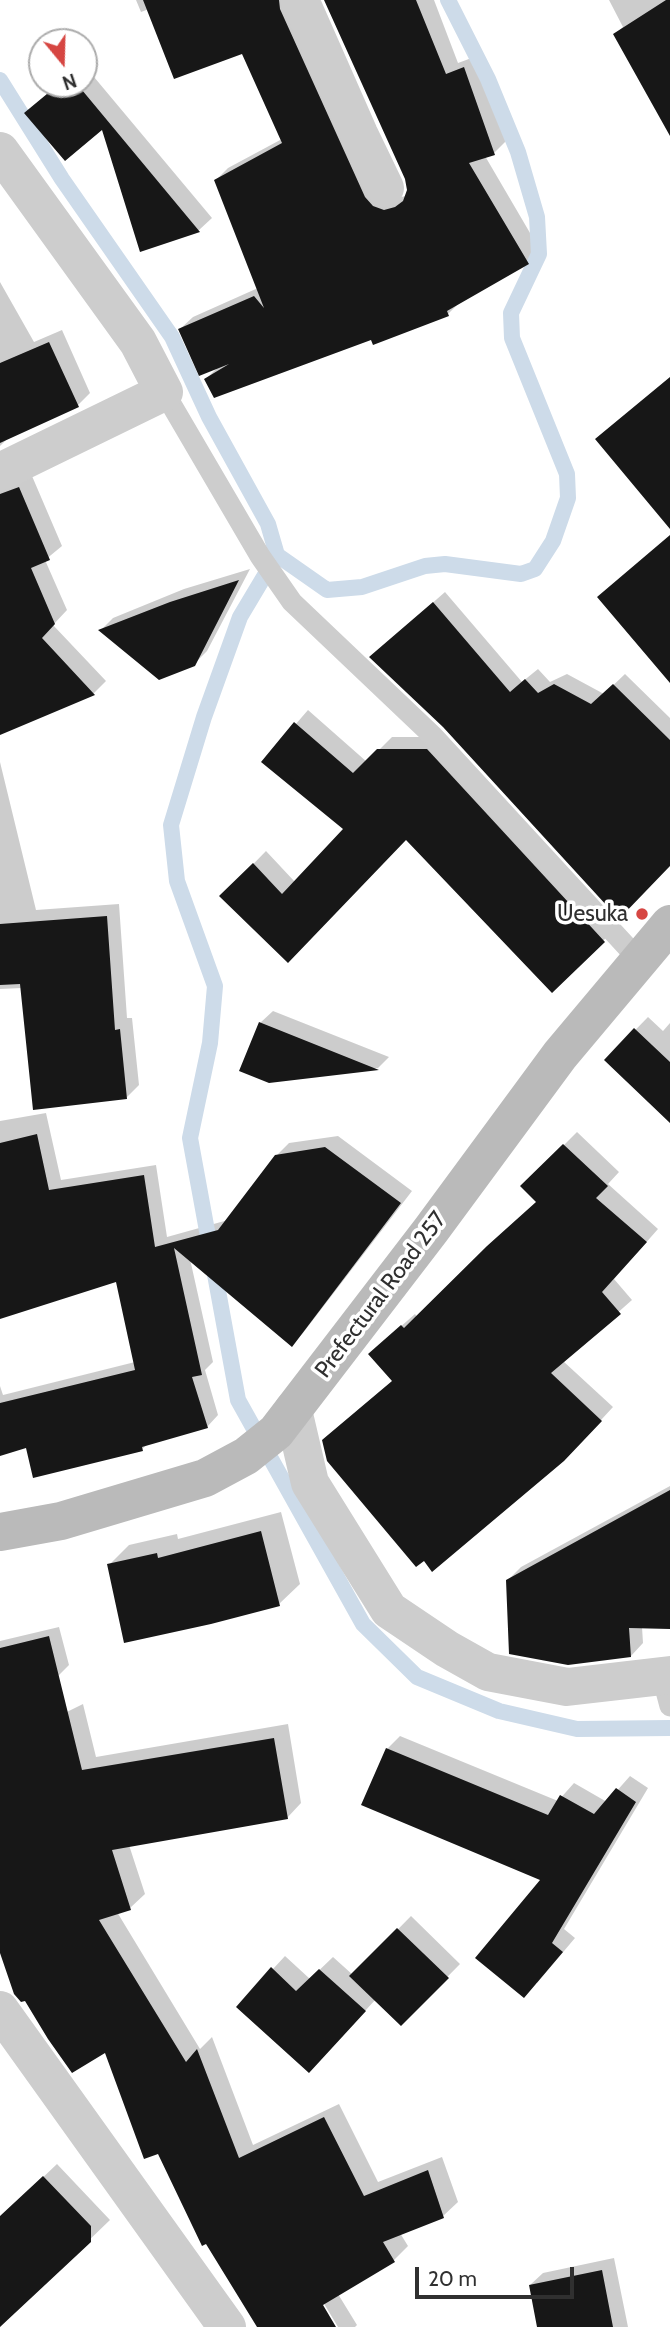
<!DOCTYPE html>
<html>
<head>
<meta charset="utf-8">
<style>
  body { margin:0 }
  #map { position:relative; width:670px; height:2327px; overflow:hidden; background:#fff; font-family:Cabin,sans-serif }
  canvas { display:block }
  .north { position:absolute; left:28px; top:28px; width:70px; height:70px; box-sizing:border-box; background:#fff; border:2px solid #acacac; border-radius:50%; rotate:161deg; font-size:19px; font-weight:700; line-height:28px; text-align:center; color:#303030 }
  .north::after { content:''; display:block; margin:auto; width:24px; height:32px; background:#d64642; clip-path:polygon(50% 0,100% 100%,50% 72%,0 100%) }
  .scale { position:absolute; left:415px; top:2267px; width:159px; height:32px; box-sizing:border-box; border:4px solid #303030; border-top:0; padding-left:9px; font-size:21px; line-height:24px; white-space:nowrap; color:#303030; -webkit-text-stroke:5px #fff; paint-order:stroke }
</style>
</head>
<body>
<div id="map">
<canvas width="670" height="2327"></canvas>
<div class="north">N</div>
<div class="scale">20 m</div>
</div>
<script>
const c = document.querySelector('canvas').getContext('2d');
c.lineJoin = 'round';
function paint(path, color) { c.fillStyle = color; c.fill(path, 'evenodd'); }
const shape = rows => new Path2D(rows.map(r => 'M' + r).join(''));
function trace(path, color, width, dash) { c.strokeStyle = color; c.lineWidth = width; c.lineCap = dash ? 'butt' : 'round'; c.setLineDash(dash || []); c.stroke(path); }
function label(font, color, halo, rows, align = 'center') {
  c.font = font + ' Cabin,sans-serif'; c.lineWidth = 7; c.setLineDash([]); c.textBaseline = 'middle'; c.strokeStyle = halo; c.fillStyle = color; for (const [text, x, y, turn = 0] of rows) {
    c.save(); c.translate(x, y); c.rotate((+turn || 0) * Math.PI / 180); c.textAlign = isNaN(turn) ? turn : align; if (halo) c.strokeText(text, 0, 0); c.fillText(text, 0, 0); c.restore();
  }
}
paint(shape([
  [136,0,294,0,396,198,406,196,408,190,406,178,326,0,434,0,458,63,477,56,506,141,494,153,485,156,540,250,528,262,460,302,448,314,372,338,206,379,219,366,180,329,193,317,258,288,216,180,228,168,282,139,242,52,149,9,141,12],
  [609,0,670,0,670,80,615,34,623,27],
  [84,65,212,218,199,230,141,250,103,127,27,113,59,84,84,84],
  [0,282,34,342,62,330,90,393,78,405,9,437,0,446],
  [32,476,62,546,45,560,67,610,53,625,106,681,94,693,0,733,0,477],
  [250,569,207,651,194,664,101,630,113,618,184,589],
  [445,592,522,682,538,669,550,682,567,674,604,694,625,674,670,718,670,866,444,726,371,657],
  [308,710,367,762,392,737,440,737,616,928,552,991,407,838,288,961,222,896,266,851,295,882,346,829,263,762],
  [0,762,36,910,119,904,127,1018,132,1018,139,1085,126,1098,22,988,0,989],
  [273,1011,389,1057,378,1068,269,1081,260,1023],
  [648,1017,663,1031,670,1023,670,1121,606,1060],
  [46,1113,61,1180,156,1165,167,1237,228,1220,276,1156,289,1143,338,1136,412,1191,303,1333,292,1345,190,1259,213,1362,205,1370,218,1415,207,1427,148,1444,142,1449,27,1446,0,1454,0,1386,3,1395,135,1362,117,1280,0,1254,0,1121],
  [577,1132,619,1172,608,1184,658,1229,614,1279,632,1300,563,1361,613,1407,577,1446,394,1380,383,1342,415,1314,417,1317,538,1201,523,1186],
  [670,1486,670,1628,642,1627,643,1643,631,1656,508,1580,521,1567],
  [281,1512,300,1584,279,1604,109,1565,129,1545,177,1534,178,1539],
  [59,1627,69,1665,58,1676,0,1695,0,1641],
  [83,1704,96,1757,288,1724,301,1803,287,1818,129,1845,145,1894,130,1908,117,1912,200,2049,212,2037,253,2145,339,2104,378,2182,442,2157,458,2202,443,2216,400,2233,408,2246,394,2260,338,2294,357,2325,355,2327,338,2327,320,2297,317,2299,334,2327,259,2327,159,2152,105,2051,0,1950,0,1745],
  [400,1736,558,1801,574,1783,607,1802,630,1776,648,1788,564,1929,575,1938,537,1983,543,1879,387,1749],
  [411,1916,460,1964,401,2024,376,1999,322,2058,273,1969,285,1956,310,1979,333,1957,353,1975],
  [57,2164,110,2220,0,2326,0,2218],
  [614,2258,628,2327,539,2327,530,2285,543,2273]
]), '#0003');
trace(shape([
  [0,80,62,179,172,337,209,417,268,524,277,555,240,617,204,717,171,825,177,881,215,986,210,1043,190,1138,238,1400,363,1624,417,1677,499,1711,577,1729,670,1728],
  [277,555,327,590,362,587,425,566,445,564,521,574,535,569,553,541,568,498,567,474,512,338,511,313,539,254,537,217,518,152,488,79,448,0]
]), '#cddbe9', 16);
paint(shape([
  [143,0,279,0,280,9,365,197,373,206,384,210,395,207,403,201,407,190,405,179,324,0,416,0,446,74,464,67,495,155,469,163,529,264,447,311,449,316,373,345,371,340,214,398,204,379,229,364,199,376,178,329,254,296,264,308,214,180,282,143,242,54,174,79],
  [666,0,670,0,670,136,613,34],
  [59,84,77,84,200,232,140,252,102,130,65,161,24,113],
  [49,342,79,407,0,443,0,363],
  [670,377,670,529,595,439],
  [19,487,50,560,31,568,55,624,42,638,95,695,0,735,0,494],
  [670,535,670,683,597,597],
  [239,580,195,666,159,680,98,630,170,602],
  [433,602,510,692,525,679,538,693,554,684,591,704,613,684,670,740,670,866,619,919,443,727,369,657],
  [294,722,353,773,377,749,427,749,605,942,552,993,406,840,288,963,219,896,253,863,282,894,343,829,261,762],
  [107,916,115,1030,120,1029,127,1099,33,1110,20,984,0,985,0,924],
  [259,1022,379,1070,269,1083,239,1071],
  [634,1028,670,1062,670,1123,604,1060],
  [37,1134,49,1190,144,1175,155,1247,218,1230,275,1155,325,1147,401,1203,292,1347,174,1248,202,1375,192,1377,208,1428,142,1447,143,1451,33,1478,26,1448,0,1456,0,1403,135,1370,116,1282,0,1319,0,1143],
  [563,1144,608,1186,596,1198,647,1242,602,1292,621,1314,551,1373,602,1421,564,1461,432,1572,424,1561,416,1567,327,1461,322,1440,392,1381,368,1354,401,1325,404,1328,487,1246,536,1202,520,1186],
  [670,1490,670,1629,629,1628,631,1657,568,1665,509,1654,506,1580],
  [261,1531,280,1606,211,1624,124,1643,107,1564,157,1553,158,1558],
  [49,1636,82,1770,274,1738,288,1819,112,1850,131,1910,99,1920,186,2062,197,2049,239,2158,324,2117,364,2196,428,2170,444,2218,383,2242,395,2262,323,2305,336,2327,257,2327,206,2244,202,2246,158,2154,144,2159,105,2053,72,2073,48,2039,25,2001,21,2002,14,1994,0,1953,0,1648],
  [386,1748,548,1815,560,1795,594,1814,616,1788,636,1802,552,1943,563,1952,524,1998,475,1958,540,1880,361,1805],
  [397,1928,449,1978,401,2026,349,1976],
  [271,1967,296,1991,319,1969,366,2011,309,2073,236,2007],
  [43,2176,91,2226,91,2242,0,2327,0,2216],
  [602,2270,613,2327,537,2327,529,2285]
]), '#171717');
trace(shape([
  [164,392,260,556,292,602,433,736,639,960],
  [662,1676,670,1706]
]), '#cdcdcd', 21);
trace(shape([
  [300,0,359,134,385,188],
  [0,151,138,342,164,392,0,472],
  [293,1410,310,1483,389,1610,447,1649,488,1672,567,1687,670,1675],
  [0,2010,227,2327]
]), '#cdcdcd', 38);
trace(shape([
  [0,1532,61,1521,205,1478,246,1456,276,1432,431,1230,560,1055,670,924]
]), '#bababa', 38);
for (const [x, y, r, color] of [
  [642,914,7,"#d64642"]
]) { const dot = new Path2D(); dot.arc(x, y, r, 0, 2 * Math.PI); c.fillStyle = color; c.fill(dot); trace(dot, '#fff', 2.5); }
label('23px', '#303030', '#fff', [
  ["Uesuka",628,914]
], 'right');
label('23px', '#303030', '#fff', [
  ["Prefectural Road 257",381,1295,-53]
]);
</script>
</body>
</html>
